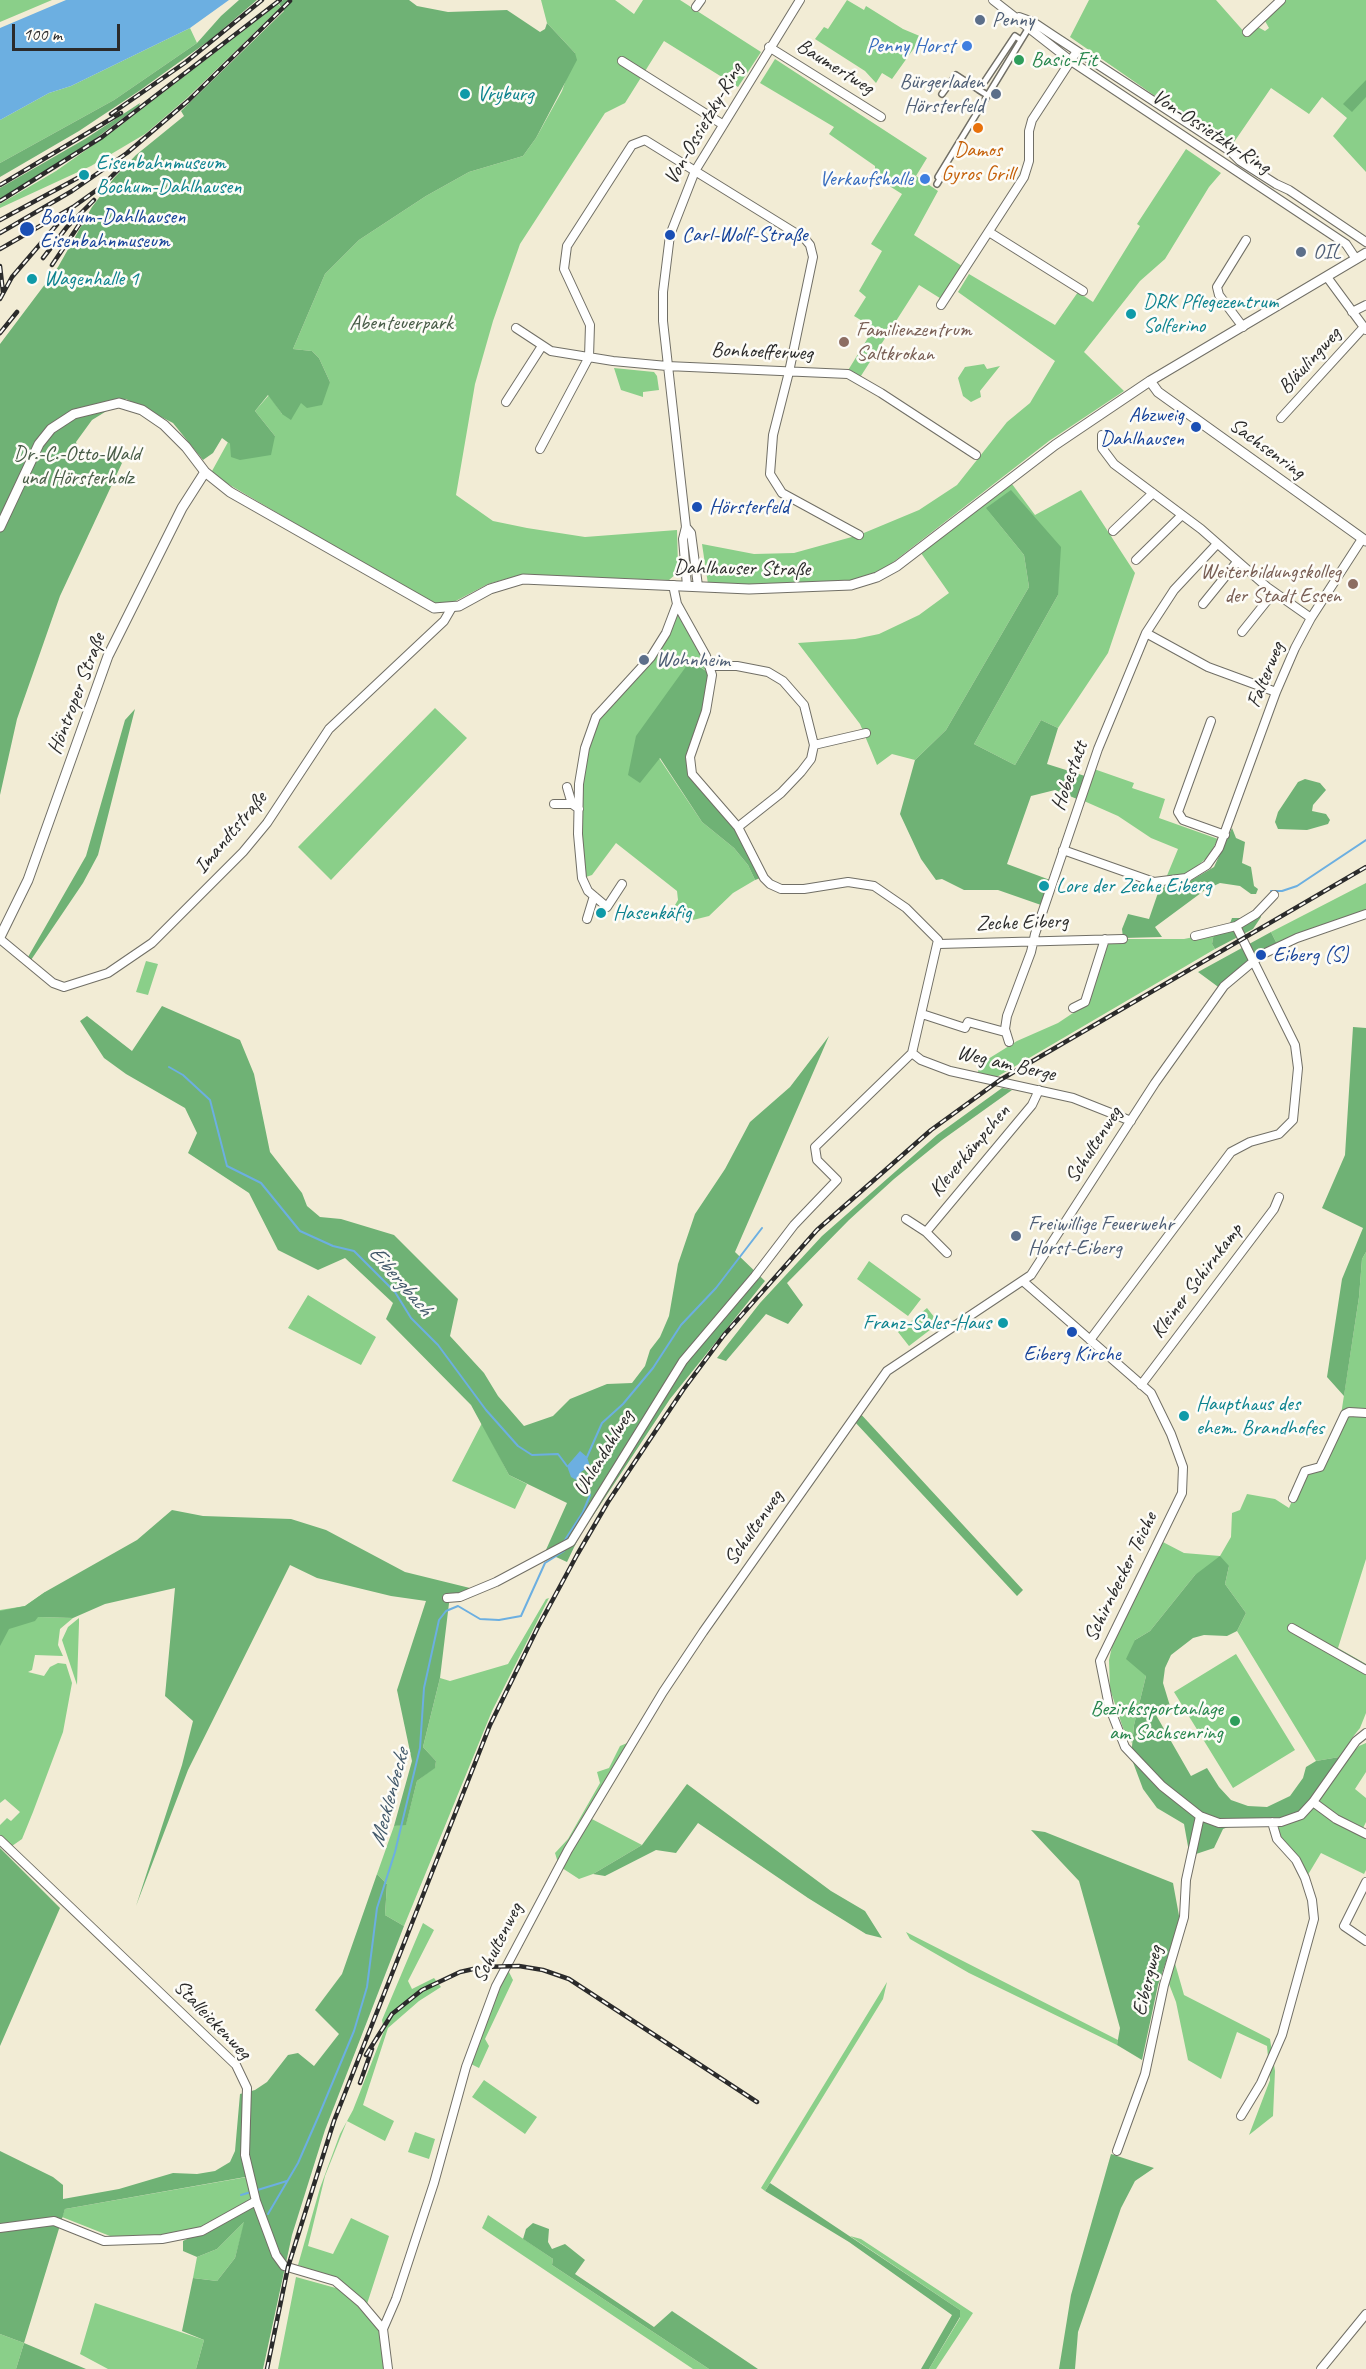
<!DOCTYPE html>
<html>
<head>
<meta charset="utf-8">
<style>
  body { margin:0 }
  #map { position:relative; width:1366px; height:2369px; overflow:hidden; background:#f2ecd5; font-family:Caveat,sans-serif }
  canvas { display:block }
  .scale { position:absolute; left:12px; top:24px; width:108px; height:27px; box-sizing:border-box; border:3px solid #2b2b2b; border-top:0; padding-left:8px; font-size:18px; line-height:21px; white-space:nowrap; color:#2b2b2b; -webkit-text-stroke:4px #fdfcf7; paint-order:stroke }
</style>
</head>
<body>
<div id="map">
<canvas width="1366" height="2369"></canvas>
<div class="scale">100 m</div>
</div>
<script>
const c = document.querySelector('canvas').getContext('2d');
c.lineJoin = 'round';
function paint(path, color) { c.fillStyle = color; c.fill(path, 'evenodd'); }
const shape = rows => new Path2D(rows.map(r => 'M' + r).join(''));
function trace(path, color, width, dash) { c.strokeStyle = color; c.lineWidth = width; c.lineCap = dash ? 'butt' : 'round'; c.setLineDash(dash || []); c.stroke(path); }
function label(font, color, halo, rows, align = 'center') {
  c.font = font + ' Caveat,sans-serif'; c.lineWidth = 5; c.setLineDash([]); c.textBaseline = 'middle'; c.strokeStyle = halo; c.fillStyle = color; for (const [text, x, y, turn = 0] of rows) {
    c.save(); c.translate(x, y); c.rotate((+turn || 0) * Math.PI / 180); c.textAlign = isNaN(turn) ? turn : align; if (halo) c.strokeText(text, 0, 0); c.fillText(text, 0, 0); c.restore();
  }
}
paint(shape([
  [0,0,52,0,0,22],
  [541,0,615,0,634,14,643,0,680,0,761,52,738,87,664,41,625,103,605,113,520,244,493,321,475,384,456,495,493,521,527,528,585,537,677,530,678,566,677,573,669,580,520,575,488,584,448,605,439,605,429,602,223,481,212,471,228,442,230,444,275,436,255,411,269,395,282,414,330,382,319,358,312,351,293,349,325,274,359,240,426,196,469,172,523,156,536,138,562,91,575,53,547,23],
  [847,0,864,10,866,6,903,29,922,37,892,79,882,73,876,83,865,71,815,39,824,27,828,29],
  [1089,0,1216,0,1246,34,1256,26,1265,31,1269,28,1265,21,1267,15,1284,0,1366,0,1366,172,1333,136,1347,118,1322,97,1309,114,1271,88,1230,148,1070,37],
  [278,4,281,7,187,98,145,134,91,166,0,208,0,204,56,171,116,129],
  [190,28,197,43,114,100,0,163,0,120,49,93,71,86],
  [775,59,927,158,916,176,938,191,914,235,965,268,943,300,919,285,859,379,847,372,874,328,854,316,866,297,859,291,882,251,871,244,902,194,883,182,884,180,875,174,875,166,829,134,834,127,760,83],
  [1186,149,1221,173,1209,187,1165,259,1140,281,1084,352,1124,391,1049,441,883,570,849,581,749,585,708,584,702,544,754,554,794,553,859,535,919,510,957,485,1007,422,1030,403,1055,361,958,292,969,274,1055,325,1078,292,1093,302,1140,226,1137,224],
  [984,364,987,369,1000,366,980,391,981,397,971,402,963,396,958,378,965,367],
  [614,368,654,372,657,376,659,390,643,392,643,397,621,390],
  [1012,484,1035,515,1081,490,1135,573,1108,653,1058,728,1041,720,1015,765,974,744,1058,595,986,508,1024,555,1029,587,946,730,915,760,892,754,877,765,860,724,798,643,855,639,879,634,919,615,949,593,921,553],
  [677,606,711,674,691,661,678,679,659,758,702,822,734,848,748,865,755,880,733,893,709,916,693,920,669,915,678,900,677,891,616,843,592,875,583,878,580,784,585,749,597,717,642,669],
  [435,708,467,738,331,880,298,847],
  [1094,769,1134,783,1132,788,1165,799,1159,818,1218,839,1209,856,1190,872,1166,878,1178,849,1151,838,1118,816,1084,801],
  [1366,883,1366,914,1278,946,1271,932],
  [1214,933,1212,944,1215,949,995,1078,977,1076,980,1064,1017,1041,1058,1023,1088,1003,1110,939,1184,939],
  [146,961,158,964,148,995,136,992],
  [1366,1252,1366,1559,1338,1648,1366,1664,1366,1713,1360,1728,1352,1738,1345,1756,1316,1761,1237,1631,1246,1613,1225,1584,1229,1566,1195,1575,1150,1631,1135,1640,1146,1676,1134,1725,1132,1743,1123,1728,1110,1689,1109,1660,1116,1629,1159,1540,1184,1553,1220,1556,1231,1537,1232,1513,1240,1510,1247,1494,1275,1499,1289,1508,1305,1471,1320,1467,1339,1428,1359,1297,1362,1259],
  [869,1261,921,1299,908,1316,857,1279],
  [308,1295,376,1337,361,1365,288,1328],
  [927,1308,939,1323,909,1346,898,1332],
  [482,1423,509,1475,527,1484,515,1509,452,1481],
  [45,1592,39,1617,73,1618,60,1629,58,1645,63,1656,35,1655,32,1670,28,1672,44,1676,50,1667,58,1663,66,1664,72,1683,63,1732,33,1812,22,1839,12,1846,0,1836,0,1825,7,1818,11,1821,20,1812,5,1799,0,1803,0,1610,25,1606],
  [549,1598,492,1711,404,1926,385,1915,387,1884,377,1874,394,1826,406,1824,417,1781,435,1767,436,1761,423,1747,440,1678,450,1681,508,1664,546,1599],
  [79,1618,79,1623,77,1685,62,1640,68,1627],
  [1236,1654,1295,1750,1233,1788,1174,1692],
  [632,1741,588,1817,642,1845,593,1874,579,1879,559,1866,555,1853,568,1839,600,1783,597,1772,609,1768,620,1746],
  [1366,1743,1366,1772,1355,1789,1366,1798,1366,1822,1361,1832,1366,1835,1366,1870,1364,1874,1321,1853,1306,1878,1281,1843,1272,1822,1333,1774,1359,1746],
  [423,1923,434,1930,408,1981,412,1989,434,1978,441,1987,419,2001,388,2028,363,2105,394,2121,385,2141,347,2121,325,2176,308,2246,333,2254,351,2218,389,2236,367,2304,340,2282,298,2265,320,2188,340,2134,353,2110,384,2031,382,2020],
  [906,1932,1118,2040,1117,2045,969,1973,910,1939],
  [1174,1960,1184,1995,1270,2039,1275,2071,1273,2116,1249,2135,1270,2080,1267,2046,1237,2032,1221,2079,1188,2060,1176,2002,1169,1984],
  [506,1966,513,1980,485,2039,489,2046,479,2068,471,2064],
  [887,1982,883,1999,765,2191,761,2188],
  [484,2080,537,2117,525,2134,472,2097],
  [415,2132,435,2139,429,2159,408,2152],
  [247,2177,255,2201,224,2219,198,2229,141,2238,115,2238,62,2217,65,2209],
  [488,2215,553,2259,552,2265,709,2369,693,2369,482,2228],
  [245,2221,235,2258,217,2281,193,2278,197,2257,217,2249],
  [850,2236,861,2239,973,2313,936,2369,929,2369,960,2318,960,2310],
  [296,2277,343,2290,379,2330,384,2369,278,2369],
  [95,2303,204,2340,196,2369,108,2369,80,2354],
  [0,2334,24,2343,16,2369,0,2369]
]), '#8acf89');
paint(shape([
  [239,0,257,0,210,40,139,91,79,131,0,177,0,163,114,100,197,43,221,16],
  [283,0,409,0,417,6,448,12,507,10,540,32,545,29,547,23,575,53,577,60,536,138,523,156,469,172,426,196,359,240,325,274,293,349,312,351,319,358,330,382,322,405,307,408,301,403,291,420,282,414,268,395,255,411,275,436,271,455,240,460,231,457,230,444,222,438,213,453,203,460,173,423,126,399,92,420,76,442,80,458,91,461,110,453,122,463,60,596,17,719,0,795,0,344,58,267,92,207,114,178,136,155,184,116,181,111,284,11,279,4],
  [1366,80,1366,97,1352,112,1343,104],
  [140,103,139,106,87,145,0,199,0,188,85,139],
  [1011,490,1061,547,1058,595,974,744,1015,765,1041,720,1058,728,1047,764,1085,776,1077,799,1055,790,1031,796,1007,864,1050,880,1041,905,998,890,964,890,942,879,936,880,921,859,900,814,915,760,946,730,1029,587,1024,555,986,508],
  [690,661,711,674,689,766,737,829,763,877,755,880,748,865,734,848,702,822,660,758,640,783,628,775,636,736],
  [135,709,98,855,83,883,31,960,28,957,86,856,125,720],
  [1305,779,1320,783,1326,790,1313,805,1312,811,1326,814,1330,820,1328,824,1307,830,1278,829,1275,822,1278,812,1298,782],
  [1232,828,1236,838,1245,842,1242,863,1251,867,1254,886,1258,889,1256,894,1251,894,1240,886,1220,883,1205,890,1155,927,1162,937,1123,938,1122,929,1128,914,1149,919,1160,887,1185,884,1214,867],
  [1256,909,1261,913,1261,917,1253,929,1215,949,1212,944,1214,933,1228,929,1232,918,1241,918],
  [1271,932,1278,946,1221,989,1198,972],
  [162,1006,240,1040,254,1074,270,1152,302,1193,307,1206,320,1217,341,1219,394,1235,458,1299,450,1336,484,1373,498,1396,524,1426,553,1416,570,1399,607,1384,632,1383,645,1366,650,1350,660,1337,669,1316,678,1264,695,1214,725,1169,750,1122,790,1087,829,1036,735,1252,765,1281,670,1399,579,1537,567,1562,545,1552,567,1503,509,1475,471,1405,386,1319,393,1303,345,1258,318,1270,278,1250,249,1193,188,1153,197,1133,185,1108,126,1074,104,1058,80,1021,87,1016,132,1051],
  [1353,1027,1366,1028,1366,1252,1362,1259,1359,1297,1344,1396,1327,1377,1342,1279,1363,1228,1322,1208,1345,1155],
  [1002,1088,1012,1090,942,1140,894,1179,849,1220,787,1283,803,1305,788,1324,766,1314,726,1361,717,1358,760,1303,822,1236,937,1135],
  [858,1411,1023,1590,1017,1596,854,1421],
  [172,1510,203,1516,291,1519,326,1530,405,1572,474,1589,450,1595,440,1678,423,1747,436,1761,435,1768,417,1781,406,1825,394,1826,412,1761,397,1690,426,1601,391,1596,317,1578,290,1565,188,1770,136,1906,182,1765,193,1721,165,1696,175,1588,105,1604,73,1618,38,1617,35,1621,9,1629,0,1646,0,1611,25,1606,45,1592,137,1540],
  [1220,1556,1229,1566,1225,1584,1246,1613,1237,1631,1227,1636,1204,1635,1193,1638,1171,1655,1165,1668,1163,1683,1170,1706,1156,1715,1191,1776,1207,1768,1219,1787,1231,1800,1248,1806,1267,1807,1290,1796,1303,1778,1306,1767,1316,1761,1345,1756,1313,1802,1291,1820,1238,1823,1223,1829,1214,1848,1196,1854,1189,1852,1184,1824,1157,1808,1143,1789,1131,1757,1134,1725,1146,1676,1126,1659,1135,1640,1150,1631,1195,1575],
  [687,1784,831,1891,865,1911,882,1938,866,1934,808,1898,698,1823,676,1853,656,1850,605,1876,593,1874,642,1845],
  [1031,1830,1045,1832,1173,1883,1180,1921,1158,1985,1142,2060,1117,2045,1120,2028,1079,1881],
  [0,1848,60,1908,0,2046],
  [377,1874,387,1884,385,1915,404,1926,325,2130,292,2235,263,2369,196,2369,204,2340,182,2331,193,2278,217,2281,235,2258,244,2222,217,2249,197,2257,183,2251,183,2241,257,2203,251,2176,65,2209,24,2343,86,2369,16,2369,24,2343,0,2334,0,2151,53,2177,63,2185,63,2199,119,2189,173,2173,197,2174,215,2171,230,2162,235,2151,240,2094,255,2090,267,2082,288,2055,298,2053,314,2066,339,2034,315,2010,342,1974],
  [1111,2154,1154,2168,1135,2181,1121,2208,1078,2332,1075,2369,1059,2369,1071,2295],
  [770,2183,960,2310,960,2317,929,2369,921,2369,952,2315,849,2242,765,2191],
  [533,2223,549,2229,548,2242,552,2249,565,2244,585,2260,575,2274,654,2327,672,2311,758,2369,709,2369,552,2265,553,2259,523,2239,526,2229]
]), '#6fb275');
paint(shape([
  [66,0,229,0,190,28,71,86,49,93,0,120,0,28],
  [580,1451,587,1457,590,1466,581,1472,578,1481,571,1477,567,1466]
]), '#6cafe1');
trace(shape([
  [1271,891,1282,891,1297,886,1366,840],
  [169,1067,183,1075,210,1100,227,1166,261,1183,300,1231,333,1246,354,1251,395,1292,411,1318,438,1345,486,1410,518,1446,532,1455,558,1454,567,1466],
  [587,1457,602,1423,623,1404,653,1368,681,1325,716,1288,762,1228],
  [563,1543,583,1512,590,1495,582,1483,578,1481],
  [241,2195,287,2181],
  [268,2214,298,2163,319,2115,354,2031,367,1987,377,1908,395,1852,420,1748,424,1688,439,1620,446,1611,458,1606,480,1619,499,1620,521,1616,545,1563,564,1551,564,1548]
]), '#6cafe1', 2);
const pedestrian = shape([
  [942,94,956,75,979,90],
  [987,95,979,90,1015,36,1021,40],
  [937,184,940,179,938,177,1028,29]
]);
const minor = shape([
  [993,0,1071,61,1346,244,1356,259],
  [696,7,701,0],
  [1019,17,1033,22,1054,36,1230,151,1240,161,1276,184,1289,190,1366,242],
  [1247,32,1281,0],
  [769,47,881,117],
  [622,61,722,124],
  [989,232,1083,291],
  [1327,277,1366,330],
  [941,305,1024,177,1029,161,1029,131,1032,120,1077,51],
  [1352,312,1366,305],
  [1243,327,1219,295,1217,287,1246,240],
  [516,328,551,351,613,361,667,366,848,374,881,393,976,455],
  [506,402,542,346],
  [1281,418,1364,327],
  [1102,435,1102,448,1114,464,1201,529,1267,587,1311,618],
  [540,449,589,357,590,325,564,269,567,246,632,145,645,140,805,239,810,245,813,257,789,372,773,435,770,474,782,493,859,535],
  [686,527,691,533,698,586],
  [1113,531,1153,493],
  [1136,560,1182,515],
  [673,585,677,604,706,656,712,675,706,711,690,757,692,774,738,827,764,878,770,884,781,889,804,889,848,882,874,886,906,908,938,940,912,1053],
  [687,586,683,539,686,527,663,321,663,292,670,235,695,171,800,0],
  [1203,604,1237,562],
  [1242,632,1274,592],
  [1146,633,1208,667,1276,692],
  [710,666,737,666,768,672,783,681,804,705,814,745,811,759,801,772,781,793,738,827],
  [1211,721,1178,812,1183,820,1225,835],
  [814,745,866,733],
  [567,787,572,804,579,809],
  [554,804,572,804],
  [1063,850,1154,882,1186,878,1207,865,1219,848,1276,692,1295,648,1311,618,1362,539],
  [622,884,607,907,588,891,582,878,578,834,579,784,585,748,596,717,651,657,666,633,677,604],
  [587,919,594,896],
  [1195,936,1236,926,1256,914,1274,895],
  [0,939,53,983,64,987,108,973,152,943,243,852,267,823,329,729,444,621,451,609],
  [939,944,1123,939],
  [1073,1008,1085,1002,1105,939],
  [922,1014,965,1028,968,1022,1005,1032],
  [1009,1042,1005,1029,1007,1016,1031,952,1035,934,1098,749,1146,633,1174,590,1216,545],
  [912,1053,921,1060,950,1071,1073,1098,1131,1121],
  [906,1219,926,1232,947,1253],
  [926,1232,1032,1105,1039,1090],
  [1024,1282,1151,1393,1171,1434,1183,1467,1182,1493,1100,1661,1109,1706,1125,1747,1162,1786,1200,1816,1219,1823,1281,1822,1301,1815,1313,1802,1356,1741,1366,1733],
  [1090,1340,1231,1152,1250,1142,1279,1134,1293,1120,1298,1068,1295,1045,1236,926],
  [1141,1385,1274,1209,1279,1197],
  [1293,1498,1305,1471,1320,1467,1345,1414,1349,1412,1366,1413],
  [447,1598,460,1597,496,1582,571,1542,683,1361,755,1276,794,1225,837,1180,817,1160,815,1147,912,1053],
  [1292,1628,1366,1670],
  [1313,1802,1336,1819,1366,1834],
  [0,1840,236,2065,247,2088,245,2155,256,2201,276,2255,284,2266,335,2281,361,2303,383,2329,388,2369],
  [1366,1882,1344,1926,1366,1941],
  [1241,2116,1261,2083,1282,2035,1314,1919,1312,1900,1305,1878,1296,1860,1277,1839,1272,1822],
  [1117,2151,1145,2074,1164,1985,1184,1917,1186,1880,1200,1816],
  [0,2228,54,2221,104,2241,162,2239,202,2231,256,2201],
  [383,2329,396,2299,434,2183,466,2067,496,1986,568,1850,663,1692,703,1632,887,1371,1031,1275,1155,1083,1224,986,1261,955,1297,938,1366,914],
  [1321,2369,1366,2314]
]);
const tertiary = shape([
  [1150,381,1158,392,1366,541],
  [0,527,39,444,51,429,74,414,119,403,142,410,164,425,186,447,205,472,230,492,434,608,459,606,490,589,523,579,749,589,851,585,877,577,897,566,1055,445,1150,381,1366,253],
  [0,937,28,880,108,656,182,508,205,472]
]);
trace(pedestrian, '#716f66', 8);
trace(minor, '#716f66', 10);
trace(tertiary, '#716f66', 11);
trace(pedestrian, '#fff', 5);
trace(minor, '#fff', 8);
trace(tertiary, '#fff', 9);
const rail = shape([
  [111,114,186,62,262,0],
  [0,185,121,113],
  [0,201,102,137,280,0],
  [0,220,85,174],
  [0,233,72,191,127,153,189,100,290,1],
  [0,249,73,207,101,187,126,162],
  [43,258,67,227,94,200],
  [52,265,83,219],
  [0,266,3,292],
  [0,299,12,277,60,221],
  [0,333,17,312],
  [366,2055,392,2014,422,1990,460,1972,482,1967,519,1966,543,1970,569,1979,757,2102],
  [360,2083,372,2049],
  [267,2369,288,2267,334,2121,490,1725,538,1627,577,1555,608,1502,683,1390,724,1335,817,1230,931,1130,1000,1080,1366,867]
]);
trace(rail, '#2b2b2b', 4.5);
trace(rail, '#fdfcf7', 2, [7]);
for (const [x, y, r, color] of [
  [980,20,6,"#5c6f8a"],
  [967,46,6,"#3f7fe0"],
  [1019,60,6,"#2e9e5b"],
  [465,94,6,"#0f9aa8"],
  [996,94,6,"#5c6f8a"],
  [978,128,6,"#e8710a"],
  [84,175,6,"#0f9aa8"],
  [925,179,6,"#3f7fe0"],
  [27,229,8,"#1a4fb4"],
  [670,235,6,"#1a4fb4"],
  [1301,252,6,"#5c6f8a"],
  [32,279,6,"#0f9aa8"],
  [1131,314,6,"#0f9aa8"],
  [844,342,6,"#8d6e63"],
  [1196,427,6,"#1a4fb4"],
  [697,507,6,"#1a4fb4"],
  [1353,584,6,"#8d6e63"],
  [644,660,6,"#5c6f8a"],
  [1044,886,6,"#0f9aa8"],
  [601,913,6,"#0f9aa8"],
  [1261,955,6,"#1a4fb4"],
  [1016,1236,6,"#5c6f8a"],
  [1003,1323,6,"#0f9aa8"],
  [1072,1332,6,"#1a4fb4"],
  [1184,1416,6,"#0f9aa8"],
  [1235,1721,6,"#2e9e5b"]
]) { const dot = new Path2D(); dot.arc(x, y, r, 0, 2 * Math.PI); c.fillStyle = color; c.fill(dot); trace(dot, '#fdfcf7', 2); }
label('21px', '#4e5e75', '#fdfcf7', [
  ["Penny",992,20],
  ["Bürgerladen",984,82,"right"],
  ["Hörsterfeld",984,106,"right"],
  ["OIL",1313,252],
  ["Wohnheim",656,660],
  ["Freiwillige Feuerwehr",1028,1224],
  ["Horst-Eiberg",1028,1248]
], 'left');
label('21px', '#366cbe', '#fdfcf7', [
  ["Penny Horst",955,46],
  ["Verkaufshalle",913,179]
], 'right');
label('21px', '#27864d', '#fdfcf7', [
  ["Basic-Fit",1031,60],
  ["Bezirkssportanlage",1223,1709,"right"],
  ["am Sachsenring",1223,1733,"right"]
], 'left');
label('21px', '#2b2b2b', '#fdfcf7', [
  ["Baumertweg",835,67,32],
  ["Von-Ossietzky-Ring",704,124,-60],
  ["Von-Ossietzky-Ring",1211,132,33],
  ["Bonhoefferweg",762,352,2],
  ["Bläulingweg",1310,361,-48],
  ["Sachsenring",1267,449,36],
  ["Dahlhauser Straße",742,569,1],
  ["Falterweg",1266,675,-68],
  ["Höntroper Straße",77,694,-69],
  ["Hobestatt",1070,776,-70],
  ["Imandtstraße",231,833,-50],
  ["Zeche Eiberg",1022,923,-2],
  ["Weg am Berge",1006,1064,13],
  ["Schultenweg",1094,1145,-57],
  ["Kleverkämpchen",970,1151,-50],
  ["Kleiner Schirnkamp",1197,1281,-53],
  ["Uhlendahlweg",604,1453,-59],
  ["Schultenweg",754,1528,-55],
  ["Schirnbecker Teiche",1121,1577,-64],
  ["Schultenweg",498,1943,-63],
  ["Eibergweg",1148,1981,-76],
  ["Stalleickenweg",212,2020,46]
]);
label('21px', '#0d838f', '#fdfcf7', [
  ["Vryburg",477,94],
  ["Eisenbahnmuseum",96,163],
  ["Bochum-Dahlhausen",96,187],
  ["Wagenhalle 1",44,279],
  ["DRK Pflegezentrum",1143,302],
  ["Solferino",1143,326],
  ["Lore der Zeche Eiberg",1056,886],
  ["Hasenkäfig",613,913],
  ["Franz-Sales-Haus",991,1323,"right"],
  ["Haupthaus des",1196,1404],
  ["ehem. Brandhofes",1196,1428]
], 'left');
label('21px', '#c56008', '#fdfcf7', [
  ["Damos",978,150],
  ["Gyros Grill",978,174]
]);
label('21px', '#164399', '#fdfcf7', [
  ["Bochum-Dahlhausen",40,217],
  ["Eisenbahnmuseum",40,241],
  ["Carl-Wolf-Straße",682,235],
  ["Abzweig",1184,415,"right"],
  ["Dahlhausen",1184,439,"right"],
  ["Hörsterfeld",709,507],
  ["Eiberg (S)",1273,955],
  ["Eiberg Kirche",1072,1354,"center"]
], 'left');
label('21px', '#485c47', '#fdfcf7', [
  ["Abenteuerpark",401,323],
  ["Dr.-C.-Otto-Wald",77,454],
  ["und Hörsterholz",77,478]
]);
label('21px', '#785e54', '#fdfcf7', [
  ["Familienzentrum",856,330],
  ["Saltkrokan",856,354],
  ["Weiterbildungskolleg",1341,572,"right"],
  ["der Stadt Essen",1341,596,"right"]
], 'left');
label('italic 22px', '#42596b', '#fdfcf7', [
  ["Eibergbach",400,1281,49],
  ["Mecklenbecke",390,1798,-75]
]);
</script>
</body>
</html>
